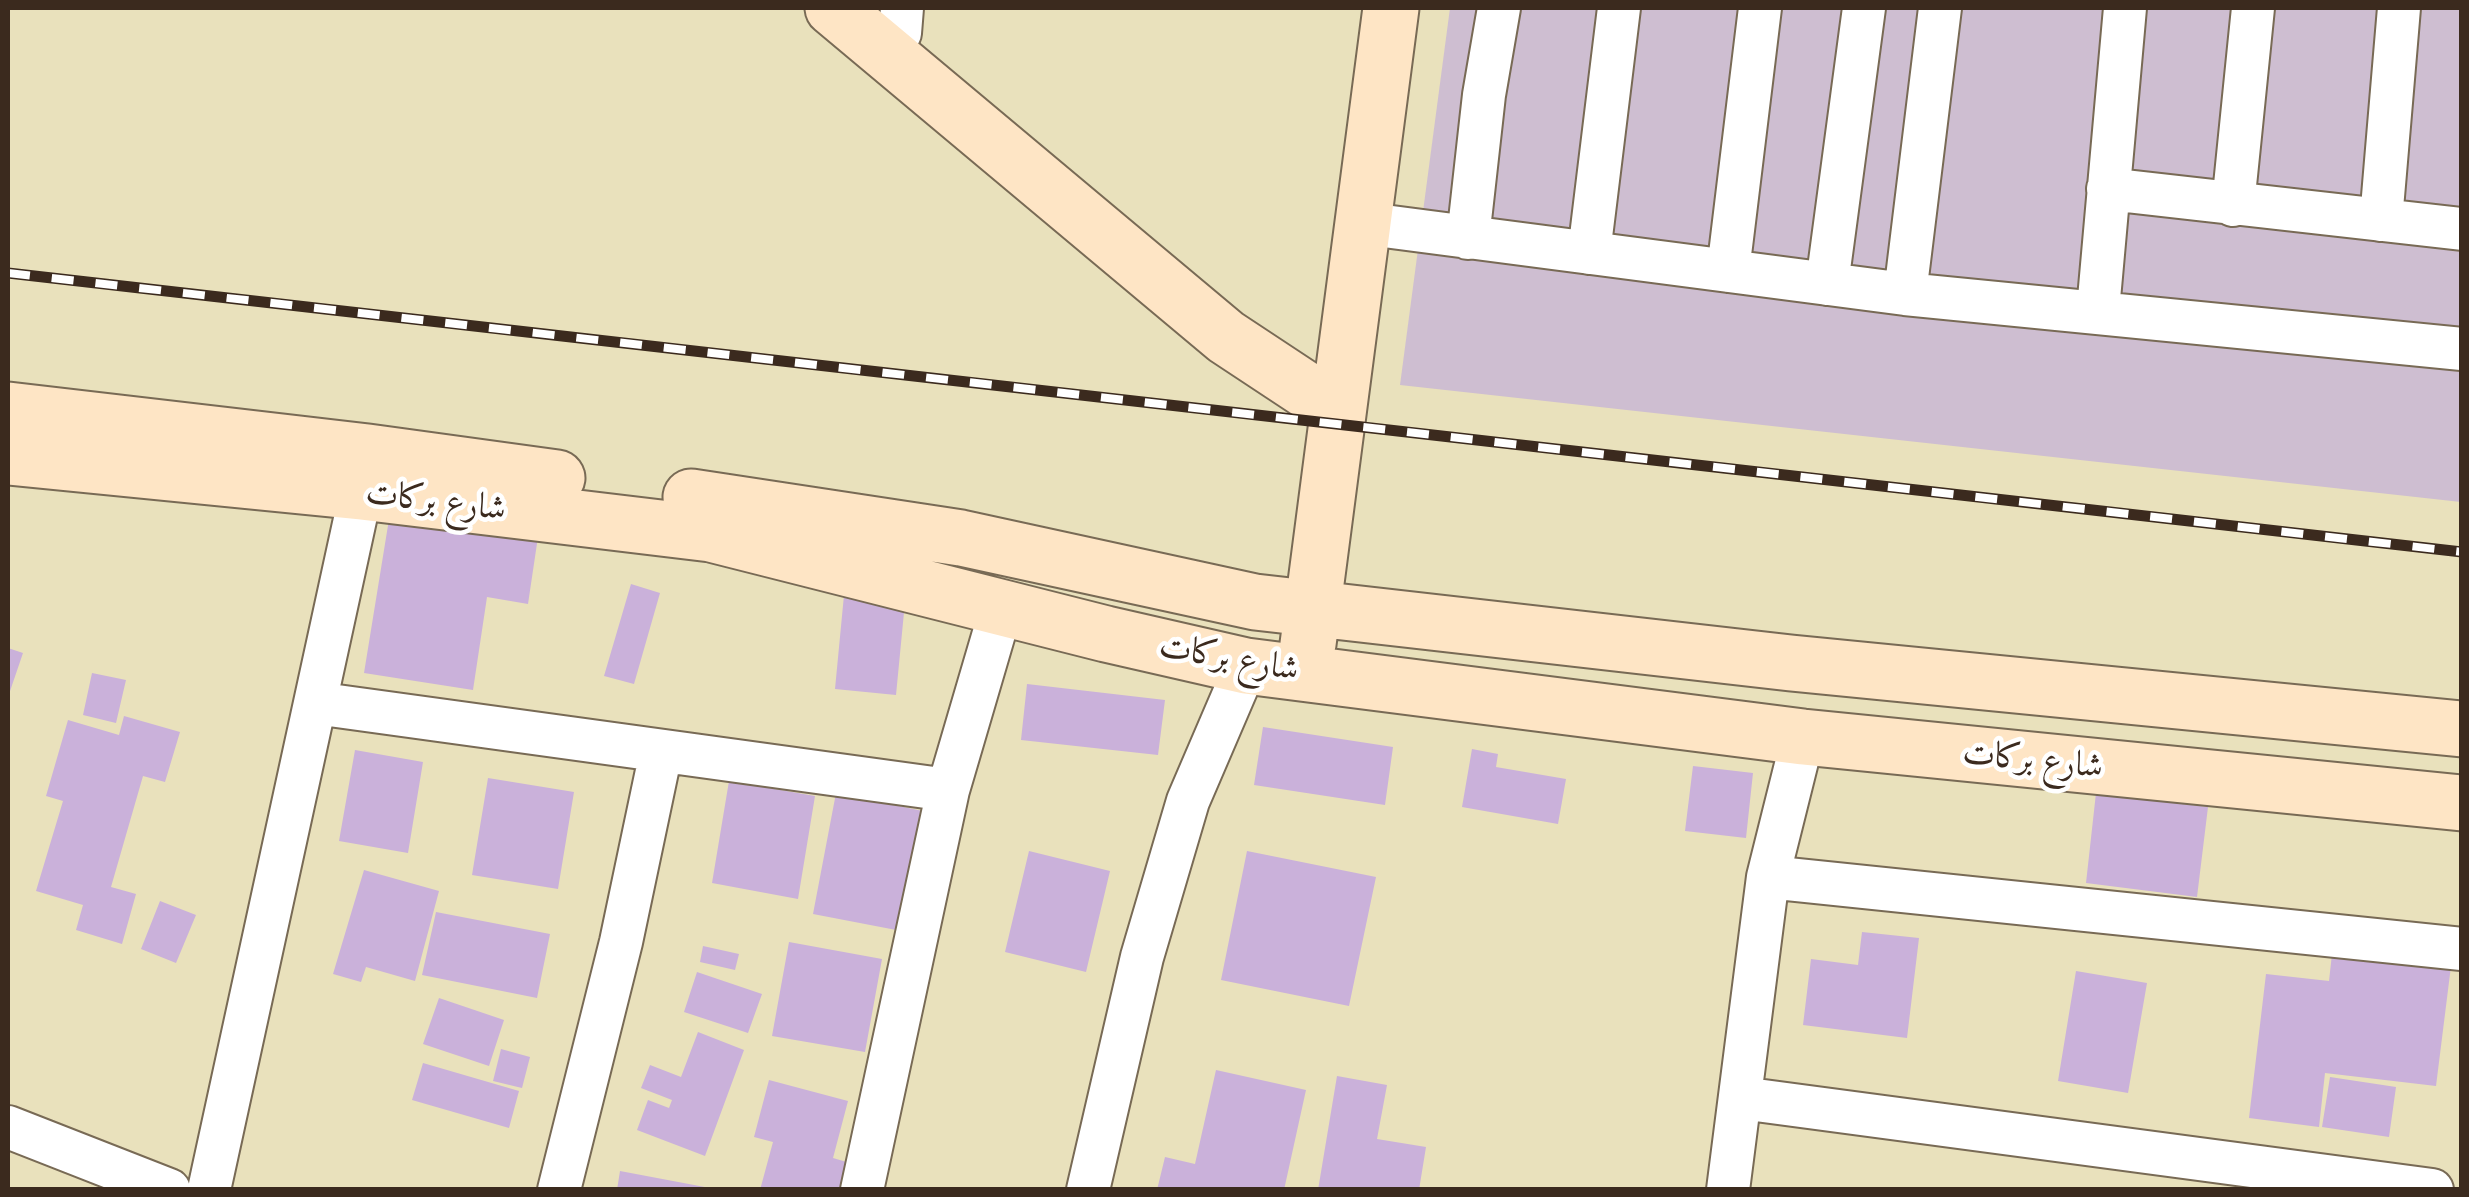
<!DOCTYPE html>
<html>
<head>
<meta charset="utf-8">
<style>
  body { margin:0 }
  #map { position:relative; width:2469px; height:1197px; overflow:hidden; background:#e9e1bc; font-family:"Libre Caslon Text",serif }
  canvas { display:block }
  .frame { position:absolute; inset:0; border:10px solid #3b2a1e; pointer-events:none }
</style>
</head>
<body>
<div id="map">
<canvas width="2469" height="1197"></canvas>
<div class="frame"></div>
</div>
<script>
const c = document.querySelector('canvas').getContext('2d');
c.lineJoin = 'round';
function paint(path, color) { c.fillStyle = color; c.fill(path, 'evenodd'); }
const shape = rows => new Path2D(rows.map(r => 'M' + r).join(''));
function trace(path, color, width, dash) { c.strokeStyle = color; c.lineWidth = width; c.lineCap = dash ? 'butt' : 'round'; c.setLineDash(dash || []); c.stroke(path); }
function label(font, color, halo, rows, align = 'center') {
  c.font = font + ' "Libre Caslon Text",Amiri,serif'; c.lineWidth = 9; c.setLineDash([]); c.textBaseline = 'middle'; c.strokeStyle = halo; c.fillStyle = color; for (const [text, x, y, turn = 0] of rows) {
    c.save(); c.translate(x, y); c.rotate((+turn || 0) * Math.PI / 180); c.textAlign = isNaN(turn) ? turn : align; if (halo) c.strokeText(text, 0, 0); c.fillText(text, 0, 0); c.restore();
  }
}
paint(shape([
  [1450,8,2461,8,2461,502,1400,385]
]), '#cebed1');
paint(shape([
  [391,507,539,530,528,604,487,597,473,690,364,673],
  [631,584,660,593,634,684,604,676],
  [844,595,905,602,896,695,835,689],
  [8,648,23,653,8,697],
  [92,673,126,680,116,723,83,715],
  [1027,684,1165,700,1158,755,1021,740],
  [124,716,180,732,165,782,143,776,111,887,136,894,122,944,76,930,83,905,36,891,63,801,46,796,68,720,119,735],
  [1263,727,1393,747,1385,805,1254,785],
  [1472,749,1498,754,1496,767,1566,779,1558,824,1462,807],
  [355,750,423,762,408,853,339,841],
  [1693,766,1753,773,1746,838,1685,831],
  [488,778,574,792,558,889,472,875],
  [729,781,815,796,798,899,712,883],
  [836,793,942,815,917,934,813,914],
  [2096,793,2208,807,2197,897,2086,883],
  [1029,851,1110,871,1086,972,1005,952],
  [1247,851,1376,877,1349,1006,1221,980],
  [364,870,439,891,415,981,366,967,361,982,333,974],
  [160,901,196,915,176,963,141,949],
  [436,912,550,934,537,998,422,975],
  [1862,932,1919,938,1907,1038,1803,1025,1811,959,1858,965],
  [2334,936,2453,950,2436,1086,2325,1073,2319,1127,2249,1118,2266,974,2329,981],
  [789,942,882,959,865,1052,772,1036],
  [703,946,739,954,735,970,700,962],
  [2076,971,2147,983,2128,1093,2058,1081],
  [697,972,762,994,748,1033,684,1012],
  [439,998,504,1020,489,1066,423,1044],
  [698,1032,744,1050,705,1156,637,1130,648,1100,669,1108,672,1100,641,1088,650,1065,681,1077],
  [501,1049,530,1057,522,1088,493,1081],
  [423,1063,519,1091,509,1128,412,1100],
  [1216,1070,1306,1090,1284,1190,1157,1190,1165,1157,1195,1164],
  [1337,1076,1387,1085,1377,1139,1426,1147,1419,1190,1318,1190],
  [2330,1077,2396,1087,2389,1137,2322,1127],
  [769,1080,848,1101,833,1158,860,1166,854,1190,760,1190,773,1142,754,1137],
  [620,1171,710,1188,710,1190,617,1190]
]), '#cab1da');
const street = shape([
  [900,33,902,8],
  [2108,189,2462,229],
  [2233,205,2253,8],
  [2381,220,2399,8],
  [1361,223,1905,294,2462,349],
  [1468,238,1484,95,1499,8],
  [1589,253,1619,8],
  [1728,271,1760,8],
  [1827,284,1864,8],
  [1905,294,1940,8],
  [2098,310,2125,8],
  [315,703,948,790],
  [1768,877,2462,949],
  [1741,1098,2432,1190],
  [8,1127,169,1190],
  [209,1190,361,492],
  [559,1190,621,942,661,752],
  [862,1190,948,790,1002,606],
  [1088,1190,1142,957,1188,801,1246,666],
  [1728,1190,1768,877,1803,737]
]);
const secondary = shape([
  [833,8,1226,337,1338,411],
  [8,410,368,452,557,478],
  [8,457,361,492,711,534,1106,634,1246,666,1803,737,2462,803],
  [691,497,961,538,1255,602,1791,663,2462,729],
  [1308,644,1391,8]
]);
trace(street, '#786a55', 46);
trace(secondary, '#786a55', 59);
trace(street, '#fff', 42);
trace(secondary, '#fee5c5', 55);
const rail = shape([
  [8,273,2462,552]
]);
trace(rail, '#3b2a1e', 11);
trace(rail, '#fff', 8, [22]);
label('35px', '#3b2a1e', '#fff', [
  ["شارع بركات",436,501,7],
  ["شارع بركات",1229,658,10],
  ["شارع بركات",2033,760,6]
]);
</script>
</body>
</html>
